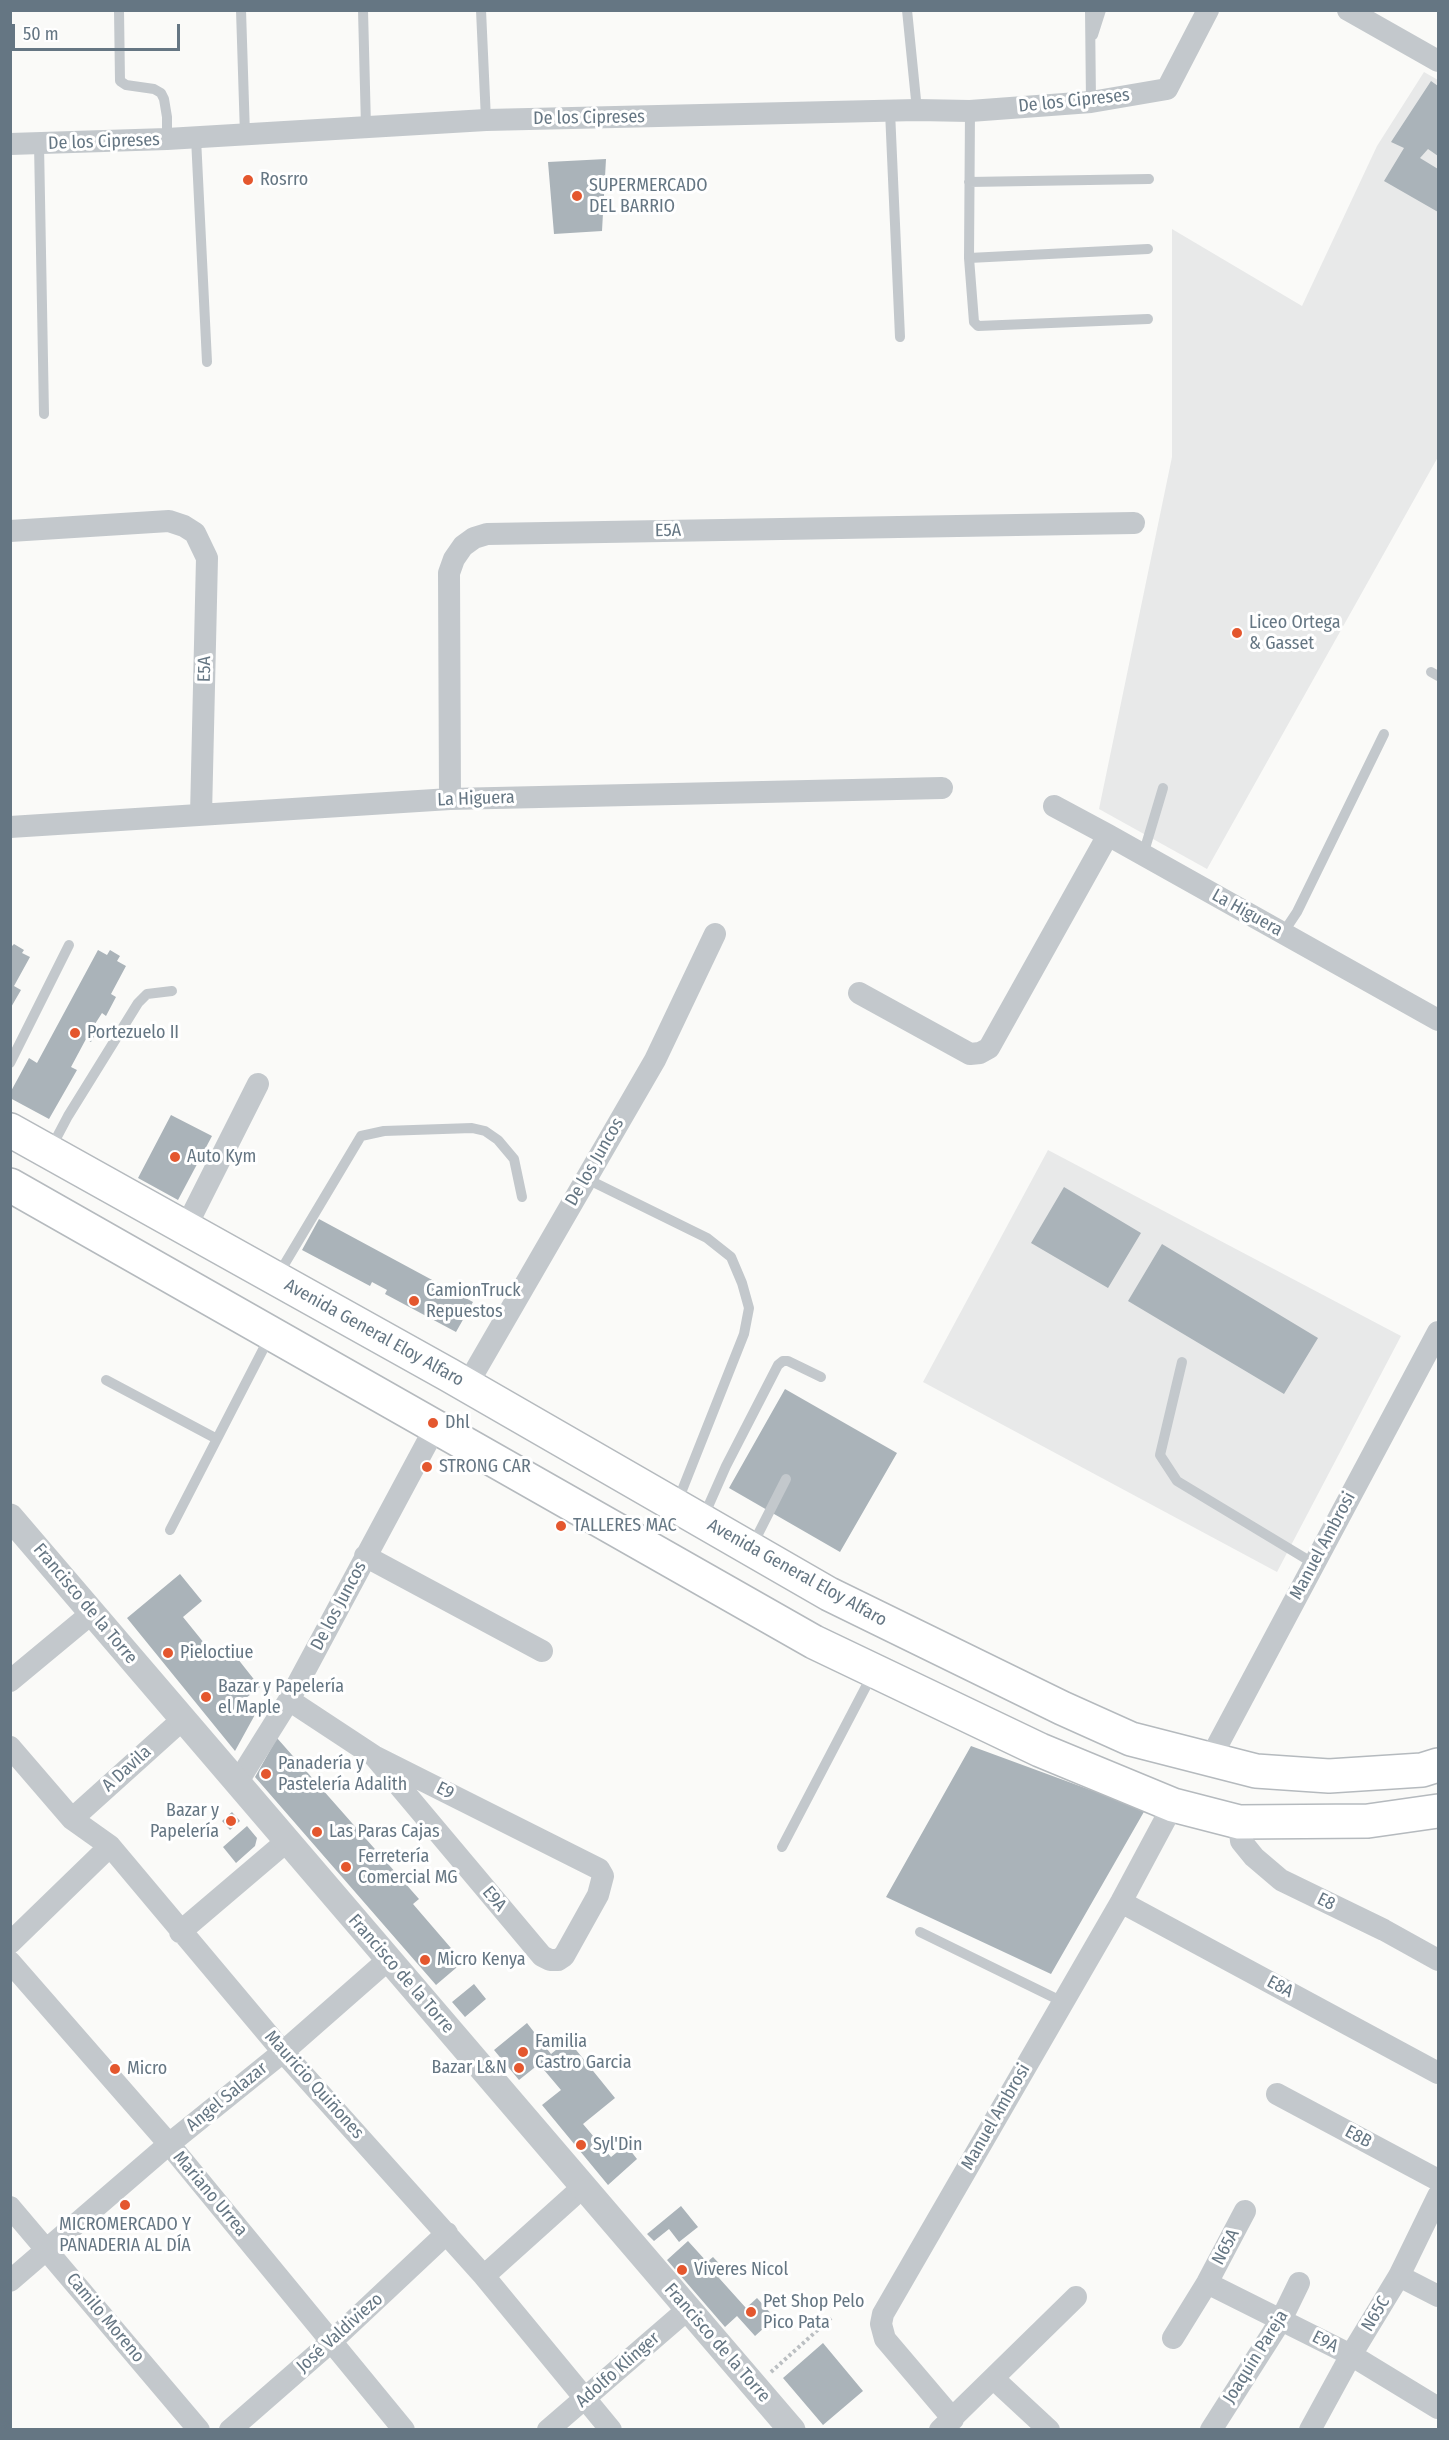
<!DOCTYPE html>
<html>
<head>
<meta charset="utf-8">
<style>
  body { margin:0 }
  #map { position:relative; width:1449px; height:2440px; overflow:hidden; background:#fafaf8; font-family:"Fira Sans Condensed",sans-serif }
  canvas { display:block }
  .frame { position:absolute; inset:0; border:12px solid #657683; pointer-events:none }
  .scale { position:absolute; left:12px; top:24px; width:168px; height:27px; box-sizing:border-box; border:3px solid #657683; border-top:0; padding-left:8px; font-size:18px; line-height:21px; white-space:nowrap; color:#657683; -webkit-text-stroke:4px #fff; paint-order:stroke }
</style>
</head>
<body>
<div id="map">
<canvas width="1449" height="2440"></canvas>
<div class="frame"></div>
<div class="scale">50 m</div>
</div>
<script>
const c = document.querySelector('canvas').getContext('2d');
c.lineJoin = 'round';
function paint(path, color) { c.fillStyle = color; c.fill(path, 'evenodd'); }
const shape = rows => new Path2D(rows.map(r => 'M' + r).join(''));
function trace(path, color, width, dash) { c.strokeStyle = color; c.lineWidth = width; c.lineCap = dash ? 'butt' : 'round'; c.setLineDash(dash || []); c.stroke(path); }
function label(font, color, halo, rows, align = 'center') {
  c.font = font + ' "Fira Sans Condensed",sans-serif'; c.lineWidth = 6; c.setLineDash([]); c.textBaseline = 'middle'; c.strokeStyle = halo; c.fillStyle = color; for (const [text, x, y, turn = 0] of rows) {
    c.save(); c.translate(x, y); c.rotate((+turn || 0) * Math.PI / 180); c.textAlign = isNaN(turn) ? turn : align; if (halo) c.strokeText(text, 0, 0); c.fillText(text, 0, 0); c.restore();
  }
}
paint(shape([
  [1424,72,1438,80,1438,457,1207,869,1099,809,1172,457,1172,229,1302,306,1377,146],
  [1048,1150,1401,1336,1277,1572,923,1382]
]), '#e8e9e9');
paint(shape([
  [1431,81,1438,86,1438,156,1428,149,1420,158,1438,169,1438,212,1384,181,1404,148,1391,142],
  [606,159,602,231,554,234,548,162],
  [14,944,24,950,22,953,30,957,14,986,21,990,10,1009,10,948],
  [98,950,107,955,110,950,120,956,117,961,126,966,111,994,116,997,106,1016,102,1013,95,1024,100,1026,91,1042,86,1039,71,1067,77,1070,49,1119,10,1098,10,1093,29,1058,37,1063],
  [171,1115,212,1136,178,1200,138,1178],
  [1064,1187,1141,1233,1108,1288,1031,1243],
  [319,1219,473,1302,456,1332,385,1294,387,1290,372,1282,370,1286,302,1250],
  [1162,1244,1318,1338,1284,1394,1128,1301],
  [785,1389,897,1453,840,1552,729,1488],
  [180,1574,202,1601,183,1617,217,1659,230,1649,260,1687,246,1698,257,1711,235,1751,127,1618],
  [277,1738,419,1899,413,1904,463,1962,436,1985,255,1777],
  [971,1746,1145,1810,1051,1974,886,1897],
  [232,1812,240,1821,230,1830,222,1821],
  [247,1826,257,1838,255,1846,236,1863,223,1847],
  [474,1984,486,1999,465,2017,452,2002],
  [527,2023,551,2054,568,2040,615,2098,583,2124,611,2157,626,2145,637,2159,608,2185,542,2105,561,2090,539,2064,519,2080,494,2050],
  [681,2206,698,2227,679,2242,669,2229,654,2241,647,2234],
  [688,2241,707,2262,713,2257,727,2272,719,2278,746,2308,757,2298,775,2318,755,2336,737,2316,725,2327,667,2260],
  [823,2343,863,2391,823,2425,783,2378]
]), '#aab3b9');
const primary = shape([
  [10,1130,449,1375,829,1594,1062,1708,1131,1739,1256,1771,1329,1776,1422,1770,1438,1765],
  [10,1185,814,1642,1040,1750,1173,1805,1239,1822,1368,1821,1438,1811]
]);
trace(primary, '#b5babe', 36);
trace(shape([
  [771,2372,831,2318]
]), '#bbbfc2', 4, [3, 3]);
trace(shape([
  [119,10,120,81,126,85,154,89,161,93,164,99,167,117,167,139],
  [241,10,245,135],
  [363,10,366,127],
  [481,10,486,120],
  [907,10,917,110],
  [1090,10,1091,102],
  [1093,35,1101,10],
  [890,111,900,337],
  [970,111,969,258,974,322,978,326,1148,319],
  [196,138,207,362],
  [39,144,44,414],
  [969,182,1149,179],
  [969,258,1148,249],
  [1431,672,1438,676],
  [1143,855,1163,788],
  [1283,933,1297,912,1384,734],
  [10,1063,69,945],
  [50,1150,68,1116,138,1003,147,994,172,991],
  [585,1178,707,1238,731,1257,742,1283,749,1308,744,1334,677,1503],
  [278,1275,361,1136,384,1131,472,1128,485,1131,498,1140,514,1159,522,1197],
  [1182,1362,1160,1455,1177,1481,1313,1563],
  [106,1380,217,1439],
  [703,1518,726,1466,778,1365,783,1361,788,1361,821,1377],
  [170,1530,270,1336],
  [752,1546,786,1479],
  [782,1847,872,1675],
  [920,1932,1063,2002]
]), '#c3c8cc', 10);
trace(shape([
  [1348,10,1438,61],
  [10,144,167,139,486,120,917,110,970,111,1091,102,1167,89,1208,10],
  [10,531,169,521,184,526,195,533,207,558,201,815],
  [450,799,449,573,454,559,463,546,474,538,487,534,1134,523],
  [1054,806,1108,835,1438,1020],
  [10,827,450,799,942,788],
  [859,993,970,1054,980,1053,989,1048,1108,835],
  [186,1227,258,1084],
  [467,1385,655,1060,715,934],
  [365,1556,542,1651],
  [10,1681,92,1613],
  [289,1700,374,1756,599,1869,603,1876,598,1895,564,1956,558,1960,550,1960,542,1956,374,1756],
  [10,1747,72,1819,110,1846,283,2052,484,2276,611,2430],
  [1209,1761,1438,1332],
  [237,1783,289,1700,436,1426],
  [72,1819,183,1719],
  [1239,1822,1241,1841,1254,1857,1281,1880,1384,1930,1438,1960],
  [1121,1902,1438,2073],
  [180,1932,287,1841],
  [10,1943,110,1846],
  [10,1962,169,2144,404,2430],
  [1277,2094,1438,2180],
  [10,2207,199,2430],
  [484,2276,583,2187],
  [1399,2276,1438,2296],
  [10,2281,169,2144,283,2052,389,1959],
  [1207,2283,1351,2355,1438,2408],
  [1173,2338,1207,2283,1245,2211],
  [994,2379,1049,2430],
  [953,2419,885,2339,881,2324,883,2314,1121,1902,1173,1805],
  [230,2430,332,2341,447,2233],
  [548,2430,688,2309],
  [940,2430,1076,2297],
  [1211,2430,1281,2320,1299,2283],
  [1310,2430,1351,2355,1399,2276,1438,2196]
]), '#c3c8cc', 22);
trace(shape([
  [10,1517,792,2430]
]), '#c3c8cc', 27);
trace(primary, '#fff', 33);
for (const [x, y, r, color] of [
  [248,180,6,"#e4572e"],
  [577,196,6,"#e4572e"],
  [1237,633,6,"#e4572e"],
  [75,1033,6,"#e4572e"],
  [175,1157,6,"#e4572e"],
  [414,1301,6,"#e4572e"],
  [433,1423,6,"#e4572e"],
  [427,1467,6,"#e4572e"],
  [561,1526,6,"#e4572e"],
  [168,1653,6,"#e4572e"],
  [206,1697,6,"#e4572e"],
  [266,1774,6,"#e4572e"],
  [231,1821,6,"#e4572e"],
  [317,1832,6,"#e4572e"],
  [346,1867,6,"#e4572e"],
  [425,1960,6,"#e4572e"],
  [523,2052,6,"#e4572e"],
  [519,2068,6,"#e4572e"],
  [115,2069,6,"#e4572e"],
  [581,2145,6,"#e4572e"],
  [125,2205,6,"#e4572e"],
  [682,2270,6,"#e4572e"],
  [751,2312,6,"#e4572e"]
]) { const dot = new Path2D(); dot.arc(x, y, r, 0, 2 * Math.PI); c.fillStyle = color; c.fill(dot); trace(dot, '#fff', 2); }
label('18px', '#657683', '#fff', [
  ["De los Cipreses",1074,101,-6],
  ["De los Cipreses",589,118,-1],
  ["De los Cipreses",104,142,-2],
  ["E5A",668,531,-1],
  ["E5A",205,669,-89],
  ["La Higuera",476,799,-2],
  ["La Higuera",1247,913,29],
  ["De los Juncos",595,1162,-60],
  ["Avenida General Eloy Alfaro",374,1333,29],
  ["Manuel Ambrosi",1323,1546,-62],
  ["Avenida General Eloy Alfaro",797,1573,29],
  ["Francisco de la Torre",85,1604,50],
  ["De los Juncos",339,1606,-62],
  ["A Davila",127,1769,-42],
  ["E9",445,1791,26],
  ["E9A",494,1899,50],
  ["E8",1326,1902,26],
  ["Francisco de la Torre",401,1974,49],
  ["E8A",1280,1987,28],
  ["Mauricio Quiñones",314,2085,48],
  ["Angel Salazar",227,2097,-39],
  ["Manuel Ambrosi",996,2117,-60],
  ["E8B",1358,2137,28],
  ["Mariano Urrea",210,2194,50],
  ["N65A",1226,2247,-62],
  ["N65C",1376,2314,-59],
  ["Camilo Moreno",105,2318,50],
  ["José Valdiviezo",340,2333,-42],
  ["E9A",1325,2342,27],
  ["Francisco de la Torre",717,2343,49],
  ["Joaquín Pareja",1256,2357,-58],
  ["Adolfo Klinger",618,2370,-41]
]);
label('18px', '#657683', '#fff', [
  ["Rosrro",260,180],
  ["SUPERMERCADO",589,186],
  ["DEL BARRIO",589,207],
  ["Liceo Ortega",1249,623],
  ["& Gasset",1249,644],
  ["Portezuelo II",87,1033],
  ["Auto Kym",187,1157],
  ["CamionTruck",426,1291],
  ["Repuestos",426,1312],
  ["Dhl",445,1423],
  ["STRONG CAR",439,1467],
  ["TALLERES MAC",573,1526],
  ["Pieloctiue",180,1653],
  ["Bazar y Papelería",218,1687],
  ["el Maple",218,1708],
  ["Panadería y",278,1764],
  ["Pastelería Adalith",278,1785],
  ["Bazar y",219,1811,"right"],
  ["Papelería",219,1832,"right"],
  ["Las Paras Cajas",329,1832],
  ["Ferretería",358,1857],
  ["Comercial MG",358,1878],
  ["Micro Kenya",437,1960],
  ["Familia",535,2042],
  ["Castro Garcia",535,2063],
  ["Bazar L&N",507,2068,"right"],
  ["Micro",127,2069],
  ["Syl'Din",593,2145],
  ["MICROMERCADO Y",125,2225,"center"],
  ["PANADERIA AL DÍA",125,2246,"center"],
  ["Viveres Nicol",694,2270],
  ["Pet Shop Pelo",763,2302],
  ["Pico Pata",763,2323]
], 'left');
</script>
</body>
</html>
